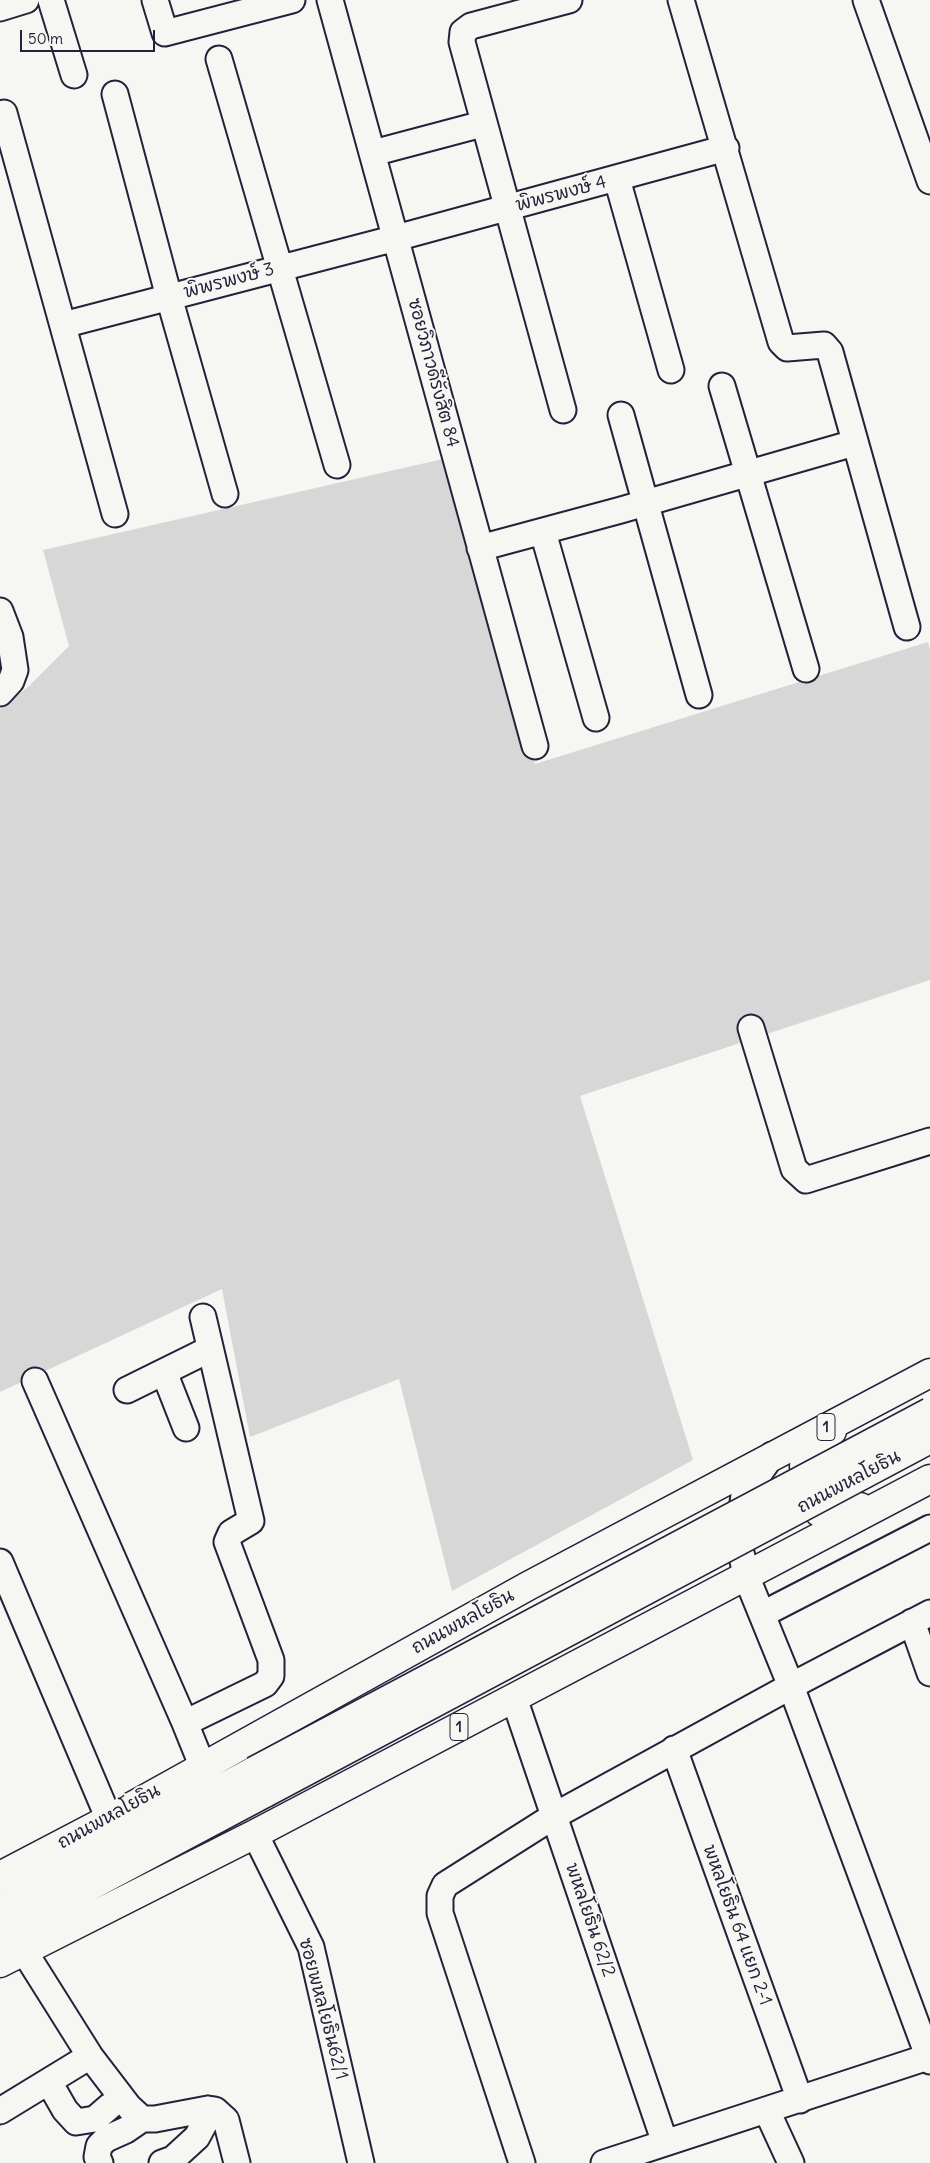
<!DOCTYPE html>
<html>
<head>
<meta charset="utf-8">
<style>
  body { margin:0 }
  #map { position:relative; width:930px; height:2163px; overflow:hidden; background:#f6f6f2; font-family:Delius,sans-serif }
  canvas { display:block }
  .scale { position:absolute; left:20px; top:30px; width:135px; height:22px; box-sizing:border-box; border:2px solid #22223b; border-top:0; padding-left:6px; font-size:15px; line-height:18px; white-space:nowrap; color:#22223b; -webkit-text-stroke:4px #f6f6f2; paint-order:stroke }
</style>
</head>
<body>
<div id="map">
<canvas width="930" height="2163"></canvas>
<div class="scale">50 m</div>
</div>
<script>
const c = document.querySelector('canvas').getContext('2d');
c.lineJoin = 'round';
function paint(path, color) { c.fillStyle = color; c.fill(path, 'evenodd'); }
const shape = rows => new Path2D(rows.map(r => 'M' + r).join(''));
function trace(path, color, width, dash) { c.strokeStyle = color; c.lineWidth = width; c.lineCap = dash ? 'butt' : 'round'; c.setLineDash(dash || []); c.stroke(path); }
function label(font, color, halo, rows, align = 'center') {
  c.font = font + ' Delius,"Playpen Sans Thai",sans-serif'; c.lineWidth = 4; c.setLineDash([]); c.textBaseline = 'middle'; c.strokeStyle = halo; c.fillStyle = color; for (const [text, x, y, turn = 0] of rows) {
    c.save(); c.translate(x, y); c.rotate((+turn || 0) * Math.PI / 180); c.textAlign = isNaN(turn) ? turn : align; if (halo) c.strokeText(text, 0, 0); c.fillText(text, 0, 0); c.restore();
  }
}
paint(shape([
  [443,459,535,764,928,642,930,650,930,980,580,1096,693,1460,452,1591,399,1379,250,1437,222,1289,0,1392,0,709,29,686,69,646,43,550]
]), '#d7d7d7');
const minor = shape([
  [51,0,74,75],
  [155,0,165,33,292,0],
  [330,0,535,746],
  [681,0,781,342,787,348,824,345,830,352,907,627],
  [866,0,930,181],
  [0,8,26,0],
  [219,59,337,465],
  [115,94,169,297,225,494],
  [4,113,115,514],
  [373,153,471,127],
  [617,179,671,370],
  [63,325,396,238,726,148],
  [722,386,806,669],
  [563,410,462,42,463,32,471,26,569,0],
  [621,415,699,695],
  [543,532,596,718],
  [480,548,621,510,854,443],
  [0,611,10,637,15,670,11,681,0,693],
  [751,1028,794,1169,806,1180,930,1141],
  [164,1372,186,1428],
  [35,1381,185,1723],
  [127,1390,210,1349],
  [772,1455,744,1495,738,1540,747,1578,791,1686,930,2061],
  [0,1562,109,1819],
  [763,1614,930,1528],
  [912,1622,930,1673],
  [514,1698,665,2143],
  [674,1749,800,2100],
  [202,1765,185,1723,265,1684,271,1676,271,1660,227,1542,231,1533,251,1521,203,1317],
  [255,1834,311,1947,361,2163],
  [24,1951,90,2056,129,2107,142,2119,155,2119,208,2109,215,2110,226,2120,237,2163],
  [49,2082,65,2110,76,2122,95,2119,110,2106],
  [0,2111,90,2056],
  [767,2111,791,2163],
  [100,2163,97,2157,99,2146,106,2139,126,2130,142,2119],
  [162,2163,173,2159,197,2137,204,2124,208,2109],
  [522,2163,440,1913,440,1896,445,1885,554,1816,791,1686,930,1613],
  [604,2163,928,2057]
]);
const major = shape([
  [832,1431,815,1442,804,1466,807,1491,819,1512,835,1515,860,1507],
  [0,1876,109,1819,528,1586,930,1373],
  [0,1906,254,1771],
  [0,1934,265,1793],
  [0,1963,255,1834,930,1479]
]);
trace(minor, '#22223b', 29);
trace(major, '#22223b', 31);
trace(minor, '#f6f6f2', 25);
trace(major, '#f6f6f2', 28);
const majorBridge = shape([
  [254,1771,930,1412],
  [265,1793,930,1439]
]);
trace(majorBridge, '#22223b', 31, []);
trace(majorBridge, '#f6f6f2', 28);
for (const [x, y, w] of [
  [826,1427,18],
  [459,1727,18]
]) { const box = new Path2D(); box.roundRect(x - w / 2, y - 13.5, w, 27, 4); c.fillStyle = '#f6f6f2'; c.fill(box); trace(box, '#22223b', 1); }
label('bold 16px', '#22223b', null, [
  ["1",826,1427],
  ["1",459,1727]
]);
label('18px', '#22223b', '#f6f6f2', [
  ["พิพรพงษ์ 4",561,194,-15],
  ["พิพรพงษ์ 3",229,281,-15],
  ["ซอยวิภาวดีรังสิต 84",433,373,75],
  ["ถนนพหลโยธิน",849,1482,-28],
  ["ถนนพหลโยธิน",463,1622,-29],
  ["ถนนพหลโยธิน",109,1817,-29],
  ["พหลโยธิน 62/2",590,1920,71],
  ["พหลโยธิน 64 แยก 2-1",737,1925,70],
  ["ซอยพหลโยธิน62/1",323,2009,75]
]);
</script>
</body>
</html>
